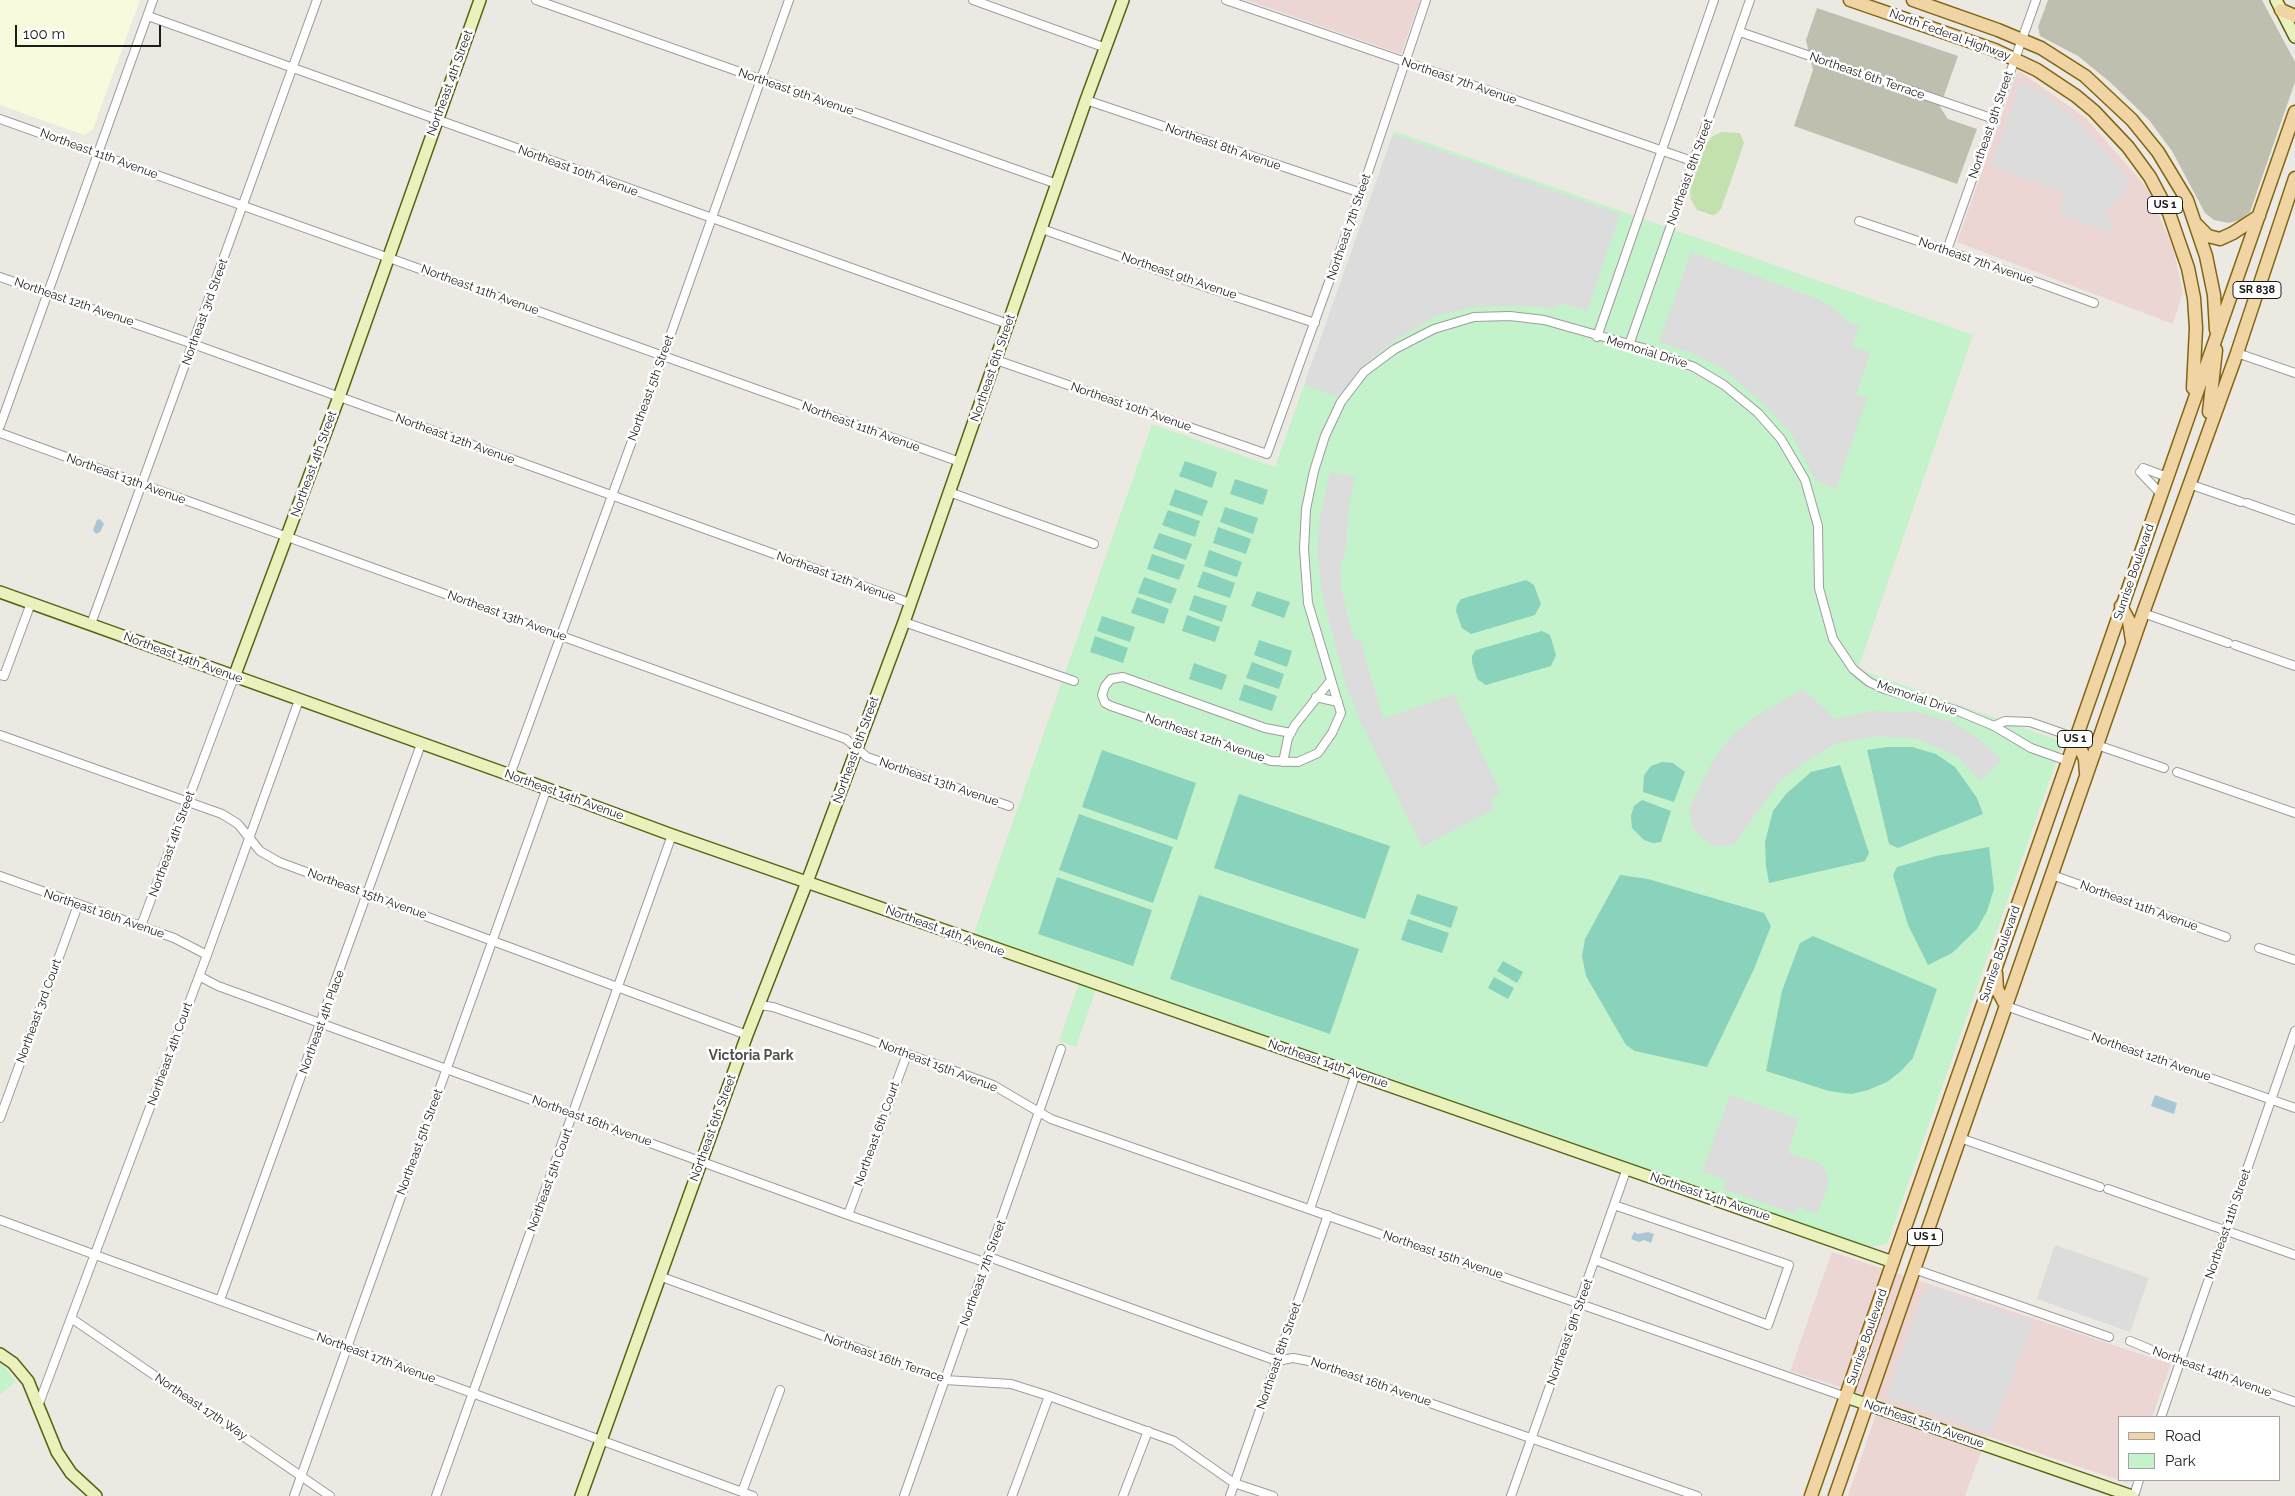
<!DOCTYPE html>
<html>
<head>
<meta charset="utf-8">
<style>
  body { margin:0 }
  #map { position:relative; width:2295px; height:1496px; overflow:hidden; background:#ece9e2; font-family:Raleway,sans-serif }
  canvas { display:block }
  .legend { position:absolute; left:2118px; top:1416px; width:162px; height:65px; box-sizing:border-box; background:#fff; border:1px solid #a4a4a4; margin:0; padding:6px 9px; list-style:none; font-size:15px; color:#1c1c1c }
  .legend li { display:flex; align-items:center; gap:10px; height:25px }
  .legend b { width:25px; border:1px solid #a4a4a4 }
  .scale { position:absolute; left:15px; top:25px; width:146px; height:22px; box-sizing:border-box; border:2px solid #1c1c1c; border-top:0; padding-left:6px; font-size:15px; line-height:18px; white-space:nowrap; color:#1c1c1c; -webkit-text-stroke:4px #fff; paint-order:stroke }
</style>
</head>
<body>
<div id="map">
<canvas width="2295" height="1496"></canvas>
<ul class="legend">
<li><b style="height:6px;background:#f0d4a4"></b>Road</li>
<li><b style="height:14px;background:#c4f2cb"></b>Park</li>
</ul>
<div class="scale">100 m</div>
</div>
<script>
const c = document.querySelector('canvas').getContext('2d');
c.lineJoin = 'round';
function paint(path, color) { c.fillStyle = color; c.fill(path, 'evenodd'); }
const shape = rows => new Path2D(rows.map(r => 'M' + r).join(''));
function trace(path, color, width, dash) { c.strokeStyle = color; c.lineWidth = width; c.lineCap = dash ? 'butt' : 'round'; c.setLineDash(dash || []); c.stroke(path); }
function label(font, color, halo, rows, align = 'center') {
  c.font = font + ' Raleway,sans-serif'; c.lineWidth = 5; c.setLineDash([]); c.textBaseline = 'middle'; c.strokeStyle = halo; c.fillStyle = color; for (const [text, x, y, turn = 0] of rows) {
    c.save(); c.translate(x, y); c.rotate((+turn || 0) * Math.PI / 180); c.textAlign = isNaN(turn) ? turn : align; if (halo) c.strokeText(text, 0, 0); c.fillText(text, 0, 0); c.restore();
  }
}
paint(shape([
  [1246,0,1420,0,1401,54],
  [2018,70,2086,118,2147,188,2173,248,2183,292,2173,324,1957,242],
  [1832,1252,2171,1364,2152,1417,2119,1417,2119,1480,2130,1480,2128,1483,1987,1436,1965,1496,1848,1496,1881,1400,1790,1371]
]), '#ebd6d3');
paint(shape([
  [0,0,140,0,93,129,84,135,0,105]
]), '#f8fadd');
paint(shape([
  [2048,0,2262,0,2295,62,2295,82,2250,212,2240,220,2229,223,2214,220,2205,213,2172,151,2149,120,2110,82,2078,56,2040,36,2038,27],
  [1817,8,1958,56,1940,107,1948,119,1977,129,1957,184,1794,126,1813,70,1806,40]
]), '#bebfaf');
paint(shape([
  [1722,132,1740,133,1744,143,1721,209,1716,214,1712,215,1697,210,1691,200,1690,190,1706,144,1713,136]
]), '#c3e1ae');
paint(shape([
  [1394,131,1973,335,1858,669,2063,742,1887,1244,1870,1247,974,933,1152,424,1275,467],
  [1079,983,1096,989,1076,1047,1059,1041],
  [0,1362,16,1381,0,1395]
]), '#c4f2cb');
paint(shape([
  [1185,461,1217,472,1212,488,1179,476],
  [1235,479,1268,490,1263,505,1230,494],
  [1175,489,1208,501,1202,516,1169,505],
  [1225,507,1258,518,1253,534,1220,522],
  [1168,510,1200,521,1195,537,1162,525],
  [1218,527,1251,539,1246,554,1213,543],
  [1159,533,1192,544,1186,560,1153,548],
  [1209,550,1242,562,1237,577,1204,566],
  [1152,554,1185,565,1179,580,1147,569],
  [1203,571,1235,583,1230,598,1197,587],
  [1144,577,1177,589,1171,604,1138,593],
  [1526,580,1534,585,1541,604,1535,615,1471,634,1462,628,1456,611,1457,605,1461,599],
  [1257,591,1290,602,1284,618,1251,606],
  [1194,595,1227,606,1222,622,1189,610],
  [1137,597,1169,609,1164,624,1131,613],
  [1187,615,1220,627,1215,642,1182,631],
  [1102,616,1135,627,1130,642,1097,631],
  [1542,631,1550,635,1556,655,1551,666,1486,685,1477,679,1472,662,1472,656,1476,650],
  [1095,636,1128,648,1123,663,1090,652],
  [1259,640,1292,651,1287,667,1254,655],
  [1252,662,1284,674,1279,689,1246,678],
  [1194,663,1227,675,1222,690,1189,679],
  [1244,684,1277,696,1272,711,1239,700],
  [1887,747,1912,747,1936,754,1955,767,1977,798,1983,814,1898,848,1889,844,1867,750],
  [1102,750,1196,783,1177,840,1082,807],
  [1662,762,1673,763,1685,772,1674,802,1643,792,1644,775,1651,766],
  [1840,765,1869,853,1865,861,1769,883,1766,866,1765,842,1773,811,1786,794,1811,772],
  [1239,794,1390,846,1365,919,1214,868],
  [1642,800,1671,811,1661,842,1653,843,1644,840,1632,828,1631,816,1634,806],
  [1079,814,1173,847,1153,903,1059,870],
  [1989,847,1994,889,1987,911,1977,929,1952,953,1928,965,1908,925,1893,875,1897,867,1936,856],
  [1620,875,1648,879,1764,913,1771,926,1754,969,1707,1067,1635,1051,1626,1045,1586,976,1582,956,1585,939],
  [1057,877,1152,910,1133,966,1038,934],
  [1417,894,1458,907,1451,928,1410,914],
  [1199,895,1359,949,1330,1034,1170,979],
  [1408,919,1449,933,1442,953,1401,940],
  [1813,936,1937,989,1913,1058,1901,1071,1887,1082,1868,1090,1851,1094,1829,1091,1766,1071,1782,991,1800,943],
  [1503,961,1523,972,1517,983,1497,971],
  [1494,977,1514,988,1508,999,1488,988]
]), '#89d2bb');
paint(shape([
  [2023,83,2038,91,2073,116,2130,179,2123,195,2105,210,2113,225,2110,232,2059,214,2065,193,1991,167,2018,89],
  [1393,134,1620,214,1587,311,1561,303,1555,308,1524,306,1476,307,1437,316,1398,338,1365,364,1338,397,1304,385],
  [1691,252,1815,298,1831,306,1847,321,1859,326,1852,346,1870,352,1856,395,1867,398,1836,489,1816,481,1791,433,1763,404,1724,369,1694,354,1659,342],
  [1330,472,1355,477,1350,501,1345,552,1340,566,1341,587,1354,640,1360,640,1383,719,1454,694,1500,792,1491,800,1494,809,1422,847,1359,718,1344,680,1322,593,1317,550,1320,517],
  [1803,689,1835,719,1871,711,1919,712,1952,722,1979,739,2002,760,1980,781,1958,757,1918,739,1878,736,1835,744,1796,768,1778,783,1734,844,1717,847,1704,840,1693,828,1689,808,1715,757,1735,733,1753,718],
  [1730,1095,1799,1119,1788,1153,1817,1162,1824,1168,1828,1176,1828,1187,1817,1214,1798,1207,1795,1214,1723,1189,1726,1180,1702,1172],
  [2055,1245,2149,1278,2130,1332,2037,1299],
  [1926,1285,2033,1322,1991,1434,1886,1397]
]), '#dcdcdc');
paint(shape([
  [100,519,104,524,100,532,96,534,93,530,97,520],
  [2155,1095,2177,1103,2174,1114,2151,1106],
  [1634,1232,1638,1234,1648,1232,1654,1234,1651,1243,1644,1240,1639,1242,1631,1239]
]), '#a8c7d5');
const street = shape([
  [536,0,1057,184],
  [973,0,1106,48],
  [1226,0,1692,161],
  [148,16,1008,324],
  [1740,32,1994,119],
  [1086,100,1361,193],
  [0,119,960,462],
  [1859,221,2009,272,2094,303],
  [1042,229,1194,283,1315,323],
  [1947,250,2036,0],
  [0,277,193,344,910,603],
  [1597,337,1714,0],
  [1629,345,1750,0],
  [2237,353,2295,373],
  [996,360,1267,454,1361,193,1426,0],
  [0,426,153,0],
  [0,433,846,739,867,757,1009,806],
  [2143,468,2167,477],
  [2140,472,2161,494],
  [2189,484,2241,502],
  [949,492,1094,544],
  [2247,503,2295,520],
  [2143,613,2228,643],
  [904,622,1074,681],
  [91,624,317,0],
  [2235,645,2295,666],
  [0,675,4,676,31,603],
  [1316,697,1338,702],
  [1994,726,2005,721,2030,722,2076,738],
  [1291,733,1265,728,1123,677,1111,679,1105,686,1102,695,1105,703,1111,706,1271,761,1298,762,1318,753,1332,733,1341,713,1308,603,1304,549,1306,509,1314,471,1325,436,1341,402,1364,372,1395,349,1434,329,1474,317,1510,316,1544,320,1643,348,1694,367,1724,385,1758,413,1781,439,1805,480,1818,526,1819,588,1833,639,1853,669,1869,682,1884,689,1958,711,1994,726,2031,748,2068,761],
  [0,735,222,814,238,824,260,851,279,862,747,1035],
  [2097,745,2164,768],
  [1283,762,1288,738,1295,725,1331,680],
  [2177,772,2295,813],
  [510,775,663,356,789,0],
  [2052,875,2226,937],
  [0,876,174,938,207,955],
  [141,926,234,677],
  [2259,948,2295,960],
  [199,976,218,986,848,1215,987,1263],
  [759,1005,773,1007,864,1038,993,1085,1051,1119,1846,1397],
  [2006,1006,2295,1108],
  [0,1118,78,905],
  [1960,1138,2100,1187],
  [2108,1189,2295,1255],
  [1310,1209,1356,1073],
  [848,1215,907,1054],
  [0,1220,753,1496],
  [989,1257,1277,1361,1293,1358,1309,1361,1697,1496],
  [1595,1260,1768,1325,1789,1265,1614,1205],
  [1914,1269,2109,1337],
  [659,1276,945,1380,1011,1384,1049,1396,1174,1441,1234,1483,1273,1496],
  [220,1300,421,744],
  [71,1318,330,1496],
  [2130,1341,2181,1362,2295,1402],
  [38,1406,207,955,299,700],
  [2161,1417,2295,1031],
  [742,1492,780,1390],
  [294,1496,547,788],
  [436,1496,672,835],
  [904,1496,1061,1049],
  [1012,1496,1049,1396],
  [1123,1496,1148,1431],
  [1230,1496,1328,1215],
  [1511,1496,1627,1168],
  [2134,1496,2139,1480]
]);
const secondary = shape([
  [2276,0,2295,37],
  [0,592,510,775,672,835,1893,1262],
  [234,677,339,397,480,0],
  [0,1354,13,1363,28,1381,57,1452,71,1473,96,1496],
  [1846,1397,2132,1496],
  [581,1496,747,1035,807,882,904,622,1086,100,1123,0]
]);
const primary = shape([
  [1850,0,1995,50,2037,70,2076,96,2094,111,2128,147,2150,177,2169,213,2188,268,2194,298,2196,328,2193,388],
  [1913,0,1998,30,2041,48,2085,76,2132,120,2158,152,2187,200,2206,256,2214,295,2216,330],
  [2281,10,2295,16],
  [2196,224,2208,236,2220,239,2233,233,2259,216],
  [2209,412,2216,350],
  [2121,606,2129,621,2132,641],
  [2076,738,2085,759,2086,773],
  [1996,973,1997,989,2006,1006],
  [1811,1496,2295,112],
  [1835,1496,2143,613,2237,353,2295,178]
]);
trace(street, '#9d9d9d', 10);
trace(secondary, '#556411', 14);
trace(primary, '#826511', 15);
trace(street, '#fff', 8);
trace(secondary, '#eaf1bc', 11);
trace(primary, '#f0d4a4', 12);
for (const [x, y, w] of [
  [2165,205,35],
  [2257,290,48],
  [2075,739,35],
  [1925,1237,35]
]) { const box = new Path2D(); box.roundRect(x - w / 2, y - 8.5, w, 17, 4); c.fillStyle = '#fff'; c.fill(box); trace(box, '#1c1c1c', 1); }
label('bold 11px', '#1c1c1c', null, [
  ["US 1",2165,205],
  ["SR 838",2257,290],
  ["US 1",2075,739],
  ["US 1",1925,1237]
]);
label('12px', '#1c1c1c', '#fff', [
  ["North Federal Highway",1950,35,20],
  ["Northeast 6th Terrace",1867,76,19],
  ["Northeast 7th Avenue",1459,81,19],
  ["Northeast 4th Street",450,83,-70],
  ["Northeast 9th Avenue",796,92,19],
  ["Northeast 9th Street",1991,125,-71],
  ["Northeast 8th Avenue",1223,147,19],
  ["Northeast 11th Avenue",99,154,20],
  ["Northeast 10th Avenue",578,171,20],
  ["Northeast 8th Street",1690,172,-70],
  ["Northeast 7th Street",1349,227,-71],
  ["Northeast 7th Avenue",1976,261,19],
  ["Northeast 9th Avenue",1179,276,19],
  ["Northeast 11th Avenue",480,290,20],
  ["Northeast 12th Avenue",74,302,19],
  ["Northeast 3rd Street",205,312,-70],
  ["Memorial Drive",1647,352,17],
  ["Northeast 6th Street",993,368,-71],
  ["Northeast 5th Street",651,388,-70],
  ["Northeast 10th Avenue",1131,407,19],
  ["Northeast 11th Avenue",861,427,20],
  ["Northeast 12th Avenue",455,439,20],
  ["Northeast 4th Street",314,464,-70],
  ["Northeast 13th Avenue",126,479,20],
  ["Sunrise Boulevard",2134,572,-71],
  ["Northeast 12th Avenue",836,577,20],
  ["Northeast 13th Avenue",507,616,20],
  ["Northeast 14th Avenue",183,658,20],
  ["Memorial Drive",1917,698,19],
  ["Northeast 12th Avenue",1205,738,19],
  ["Northeast 6th Street",856,750,-70],
  ["Northeast 13th Avenue",939,782,19],
  ["Northeast 14th Avenue",564,795,20],
  ["Northeast 4th Street",172,844,-70],
  ["Northeast 15th Avenue",367,894,20],
  ["Northeast 11th Avenue",2139,906,20],
  ["Northeast 16th Avenue",104,914,19],
  ["Northeast 14th Avenue",945,931,20],
  ["Sunrise Boulevard",2000,954,-71],
  ["Northeast 3rd Court",39,1011,-70],
  ["Northeast 4th Place",322,1022,-70],
  ["Northeast 4th Court",170,1054,-70],
  ["Northeast 12th Avenue",2151,1057,19],
  ["Northeast 14th Avenue",1328,1064,19],
  ["Northeast 15th Avenue",938,1066,21],
  ["Northeast 16th Avenue",592,1121,20],
  ["Northeast 6th Street",713,1128,-70],
  ["Northeast 6th Court",877,1134,-70],
  ["Northeast 5th Street",420,1142,-70],
  ["Northeast 5th Court",550,1180,-70],
  ["Northeast 14th Avenue",1710,1197,19],
  ["Northeast 11th Street",2228,1224,-71],
  ["Northeast 15th Avenue",1443,1255,19],
  ["Northeast 7th Street",983,1273,-70],
  ["Northeast 9th Street",1570,1332,-70],
  ["Sunrise Boulevard",1867,1337,-71],
  ["Northeast 8th Street",1279,1356,-71],
  ["Northeast 17th Avenue",376,1358,20],
  ["Northeast 16th Terrace",884,1358,19],
  ["Northeast 14th Avenue",2212,1372,20],
  ["Northeast 16th Avenue",1371,1382,19],
  ["Northeast 17th Way",201,1407,34],
  ["Northeast 15th Avenue",1924,1424,19]
]);
label('bold 14px', '#4f4f4f', '#fff', [
  ["Victoria Park",751,1056]
]);
</script>
</body>
</html>
